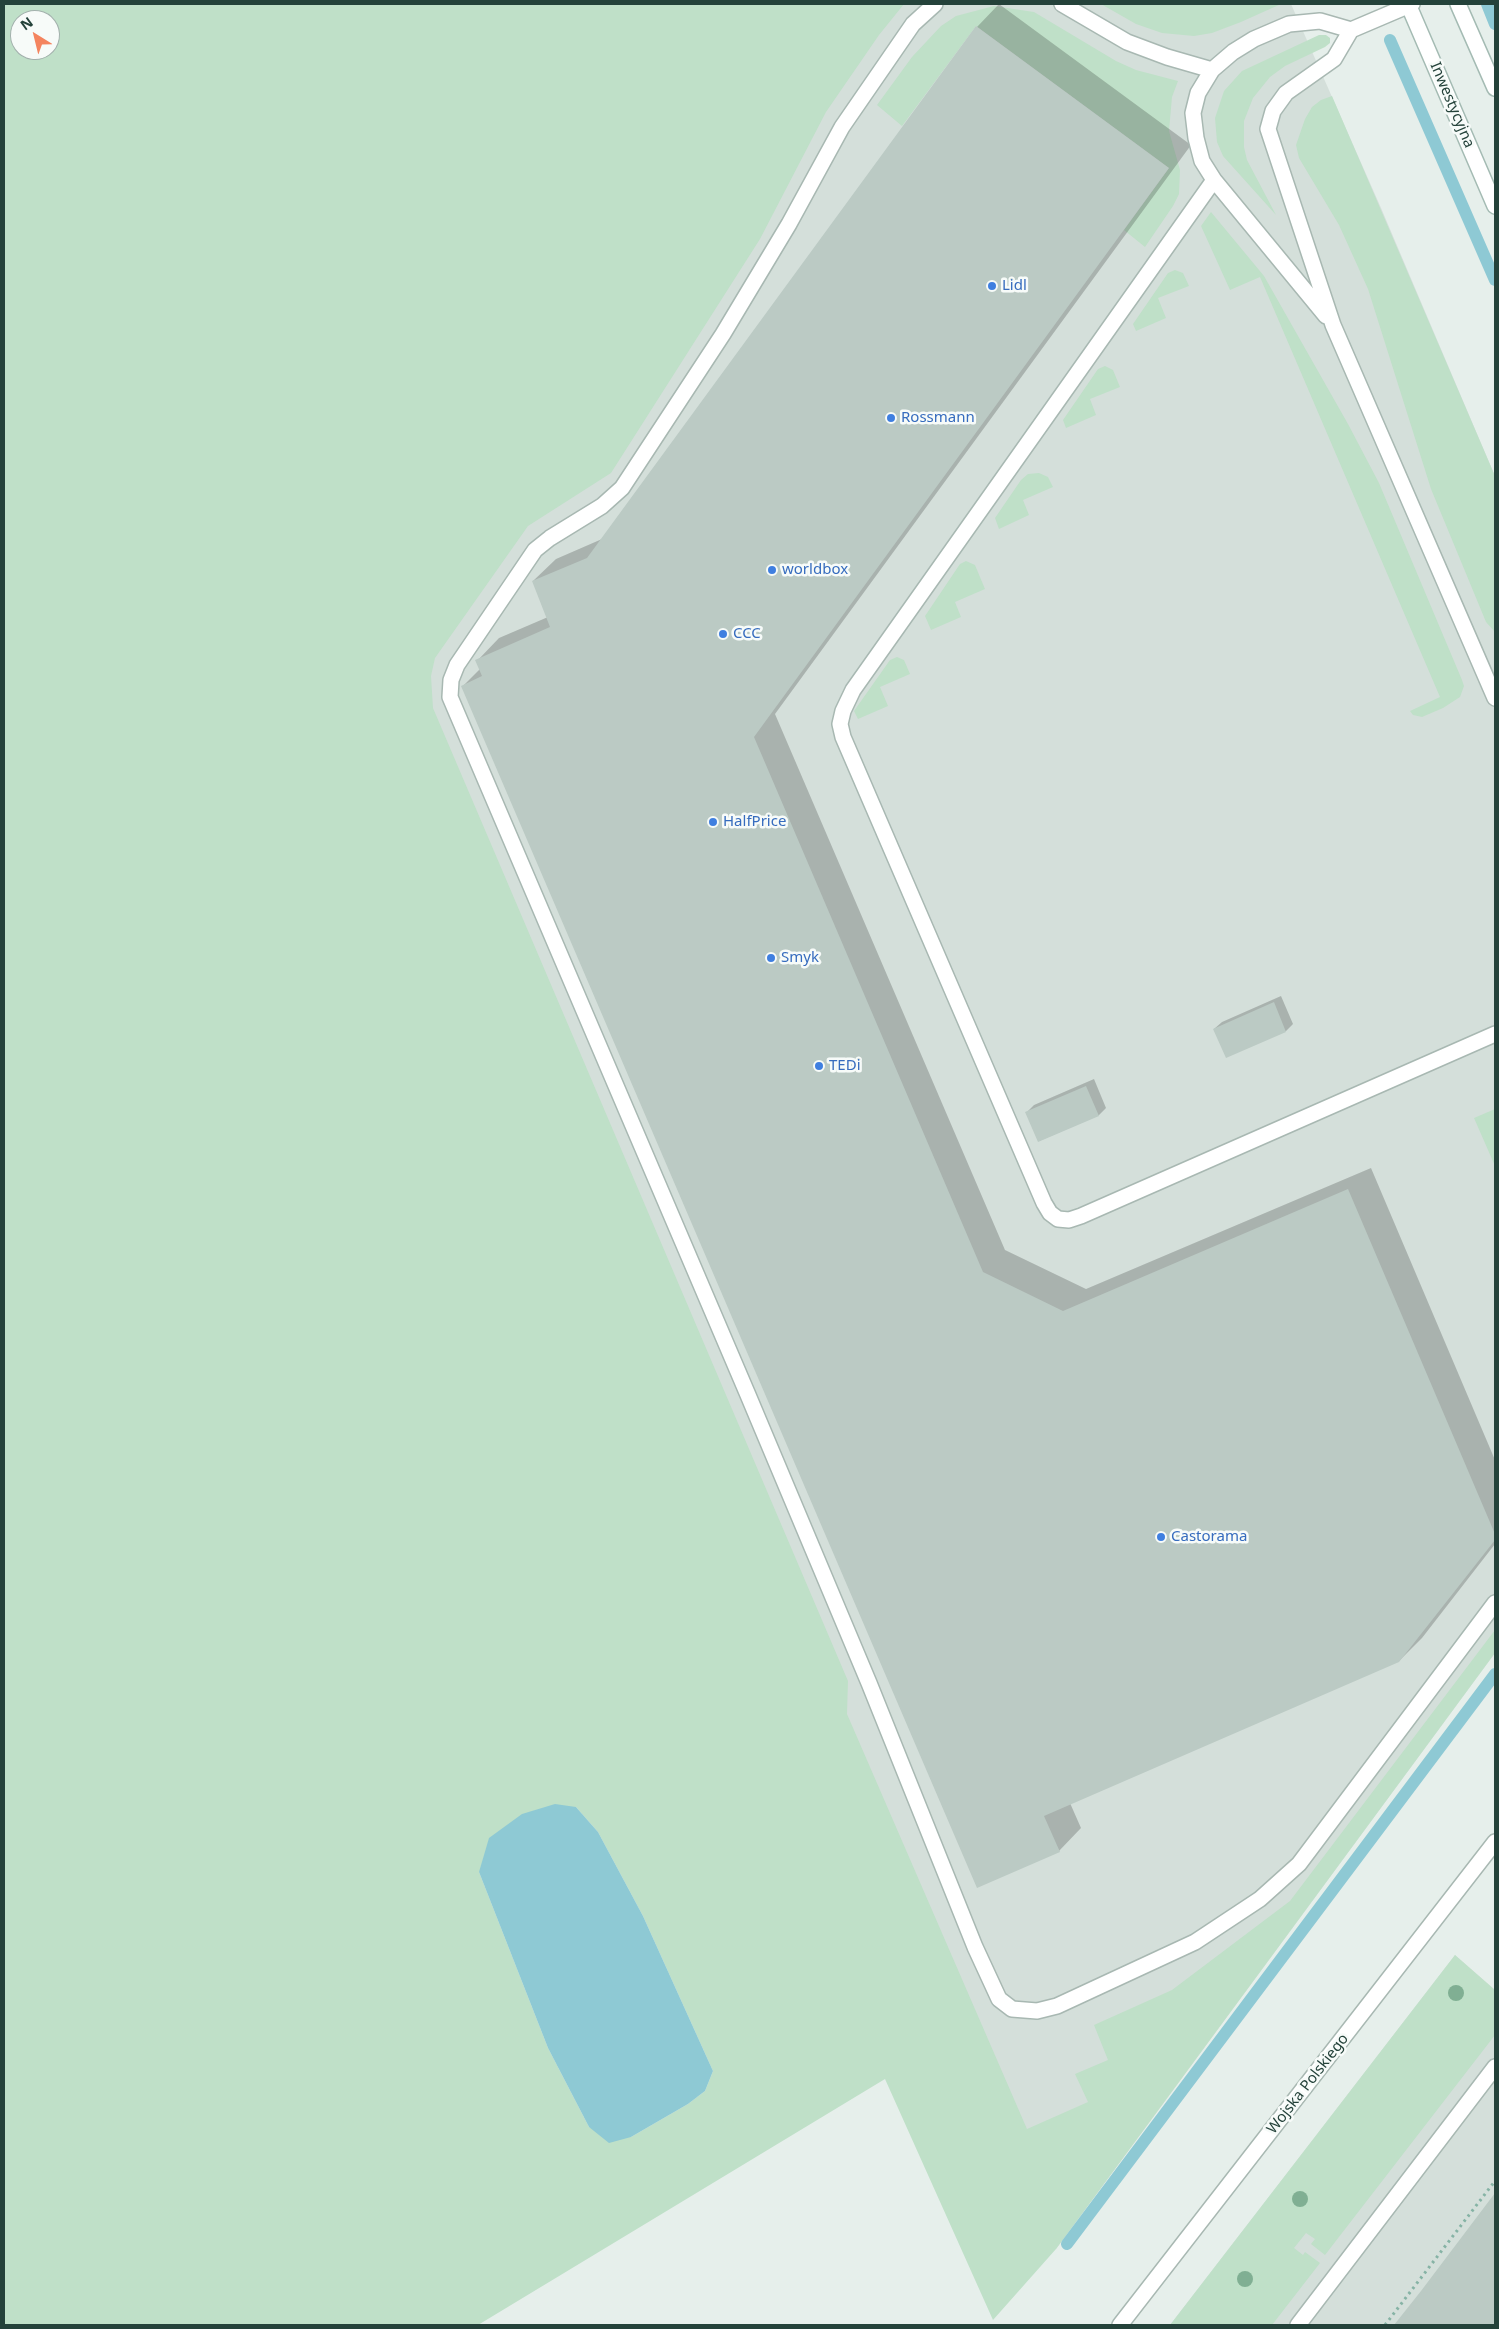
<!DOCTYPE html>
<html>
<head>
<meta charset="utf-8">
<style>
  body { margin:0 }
  #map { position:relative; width:1499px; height:2329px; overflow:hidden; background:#e6efeb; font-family:"Noto Sans",sans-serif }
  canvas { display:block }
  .frame { position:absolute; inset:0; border:5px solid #24423a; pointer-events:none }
  .north { position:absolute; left:10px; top:10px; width:50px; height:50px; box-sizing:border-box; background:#f7fbf9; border:1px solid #a3b1ad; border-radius:50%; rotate:324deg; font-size:14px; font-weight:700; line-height:20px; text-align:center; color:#24423a }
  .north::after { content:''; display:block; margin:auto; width:18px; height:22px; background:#f4845f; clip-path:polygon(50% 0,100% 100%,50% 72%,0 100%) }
</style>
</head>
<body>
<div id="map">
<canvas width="1499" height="2329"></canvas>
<div class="frame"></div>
<div class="north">N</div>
</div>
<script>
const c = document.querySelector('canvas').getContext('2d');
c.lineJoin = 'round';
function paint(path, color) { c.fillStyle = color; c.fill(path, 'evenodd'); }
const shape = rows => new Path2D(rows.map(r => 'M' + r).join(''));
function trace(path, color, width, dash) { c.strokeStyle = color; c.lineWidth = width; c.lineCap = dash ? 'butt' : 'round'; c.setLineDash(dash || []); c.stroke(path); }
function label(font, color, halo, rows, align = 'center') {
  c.font = font + ' "Noto Sans",sans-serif'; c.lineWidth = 5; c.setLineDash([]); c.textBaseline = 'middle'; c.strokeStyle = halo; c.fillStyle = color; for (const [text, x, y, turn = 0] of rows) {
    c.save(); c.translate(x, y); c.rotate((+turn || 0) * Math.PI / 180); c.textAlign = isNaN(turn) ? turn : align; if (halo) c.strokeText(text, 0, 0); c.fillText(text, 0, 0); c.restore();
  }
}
paint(shape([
  [867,4,1291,4,1381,208,1495,476,1495,1653,1056,2249,331,571],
  [1455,1955,1495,1990,1495,2325,1170,2325]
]), '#d4dfda');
paint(shape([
  [4,4,904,4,879,35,826,112,760,239,611,473,528,526,435,658,431,676,433,708,848,1681,847,1714,1027,2129,1088,2102,1075,2074,1108,2060,1094,2025,1172,1990,1290,1901,1495,1630,1495,1653,1056,2249,993,2320,885,2079,478,2325,4,2325],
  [20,20,50,20,50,50,20,50],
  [576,1807,598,1832,643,1916,713,2071,705,2091,688,2104,631,2137,589,2127,548,2048,479,1872],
  [1101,4,1281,4,1241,22,1212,33,1194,36,1162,33,1136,24],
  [994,6,1034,12,1116,61,1136,70,1178,81,1172,97,1169,131,1180,170,1179,194,1173,206,1145,247,1124,230,1169,168,976,26,902,126,877,105,912,57,941,26,956,16],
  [1319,35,1326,35,1330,38,1330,43,1325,47,1285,66,1270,77,1253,98,1244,121,1244,147,1247,160,1276,215,1223,156,1217,142,1215,118,1224,91,1242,71],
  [1332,96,1495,476,1495,632,1486,622,1431,489,1368,289,1339,225,1299,158,1296,145,1305,119,1312,107,1321,100],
  [1211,212,1264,276,1348,424,1379,483,1462,680,1464,686,1460,697,1443,708,1422,717,1413,715,1410,711,1440,697,1260,277,1230,290,1201,226],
  [1175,270,1183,273,1189,286,1158,298,1166,318,1136,331,1133,324,1168,273],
  [1105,366,1113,370,1120,387,1090,399,1096,415,1066,428,1063,420,1098,369],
  [1039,473,1048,477,1053,487,1023,500,1029,515,999,529,995,518,1021,480,1028,474],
  [966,561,975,565,985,589,955,602,961,617,931,630,925,616,960,564],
  [897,657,904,660,910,674,880,687,888,706,858,719,854,711,890,660],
  [1495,1109,1495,1166,1474,1118],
  [1455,1955,1495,1990,1495,2035,1325,2255,1311,2244,1315,2239,1306,2233,1294,2248,1303,2255,1305,2252,1320,2263,1272,2325,1170,2325]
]), '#bfe0c8');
paint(shape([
  [555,1804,576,1807,598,1832,643,1916,713,2071,705,2091,688,2104,631,2137,609,2143,589,2127,548,2048,479,1872,489,1838,522,1814]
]), '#8ec9d4');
paint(shape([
  [999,4,1191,145,775,714,1005,1250,1086,1289,1371,1168,1495,1460,1495,1544,1422,1638,1399,1661,1070,1803,1081,1828,1059,1851,463,686,480,669,477,661,499,638,548,617,533,581,556,559,602,539,977,27],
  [1281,996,1293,1024,1286,1031,1214,1029,1222,1022],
  [1094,1079,1106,1108,1099,1115,1039,1141,1027,1112,1034,1105],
  [1495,2196,1495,2325,1396,2325]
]), '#0003');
trace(shape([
  [1487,4,1495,24],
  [1390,40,1495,280],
  [1067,2244,1495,1674]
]), '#8ec9d4', 12);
paint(shape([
  [976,26,1169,168,754,737,983,1272,1063,1311,1348,1189,1495,1534,1495,1540,1399,1662,1044,1816,1060,1852,977,1888,461,686,482,676,475,660,550,627,532,581,587,558],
  [1274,1002,1286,1032,1226,1058,1213,1029],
  [1086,1086,1099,1116,1038,1142,1025,1112],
  [1495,2193,1495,2325,1394,2325,1421,2291]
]), '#bbcac4');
const service = shape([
  [935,4,913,24,842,127,789,224,723,334,622,488,602,506,550,538,535,550,457,665,451,680,450,697,748,1395,869,1683,975,1947,999,1999,1012,2009,1037,2011,1057,2006,1195,1942,1260,1899,1299,1864,1495,1603],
  [1062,4,1127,42,1167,57,1212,70],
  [1412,4,1351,30,1334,59,1286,93,1273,111,1268,129,1333,325,1495,698],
  [1214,180,853,690,843,711,840,724,843,737,1044,1203,1050,1213,1058,1219,1069,1220,1081,1216,1495,1034],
  [1326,316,1214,180,1202,161,1196,138,1193,113,1198,93,1212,70,1233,52,1254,39,1289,24,1320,21,1351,30],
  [1298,2325,1495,2067]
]);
const tertiary = shape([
  [1120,2325,1495,1842]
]);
const secondary = shape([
  [1408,4,1495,206],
  [1458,4,1495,88]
]);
trace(service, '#a8b8b2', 18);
trace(tertiary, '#a8b8b2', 18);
trace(secondary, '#a4bbb3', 18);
trace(shape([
  [1385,2325,1495,2181]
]), '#86b3a5', 3, [2.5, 4]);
trace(service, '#fff', 15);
trace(tertiary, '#fff', 15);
trace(secondary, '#fff', 15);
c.fillStyle = '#80af93';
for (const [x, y] of [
  [1456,1993],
  [1300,2199],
  [1245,2279]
]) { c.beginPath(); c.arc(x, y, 8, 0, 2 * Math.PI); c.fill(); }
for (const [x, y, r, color] of [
  [992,286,5,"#3f7fe0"],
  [891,418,5,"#3f7fe0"],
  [772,570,5,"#3f7fe0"],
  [723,634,5,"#3f7fe0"],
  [713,822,5,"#3f7fe0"],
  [771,958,5,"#3f7fe0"],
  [819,1066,5,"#3f7fe0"],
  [1161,1537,5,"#3f7fe0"]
]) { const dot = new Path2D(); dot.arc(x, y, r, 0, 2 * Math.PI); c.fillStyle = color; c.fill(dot); trace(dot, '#f7fbf9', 2); }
label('15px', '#24423a', '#f7fbf9', [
  ["Inwestycyjna",1452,105,67],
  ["Wojska Polskiego",1308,2084,-52]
]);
label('15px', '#366cbe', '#f7fbf9', [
  ["Lidl",1002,286],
  ["Rossmann",901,418],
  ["worldbox",782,570],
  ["CCC",733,634],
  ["HalfPrice",723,822],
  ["Smyk",781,958],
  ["TEDi",829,1066],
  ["Castorama",1171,1537]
], 'left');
</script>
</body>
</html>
